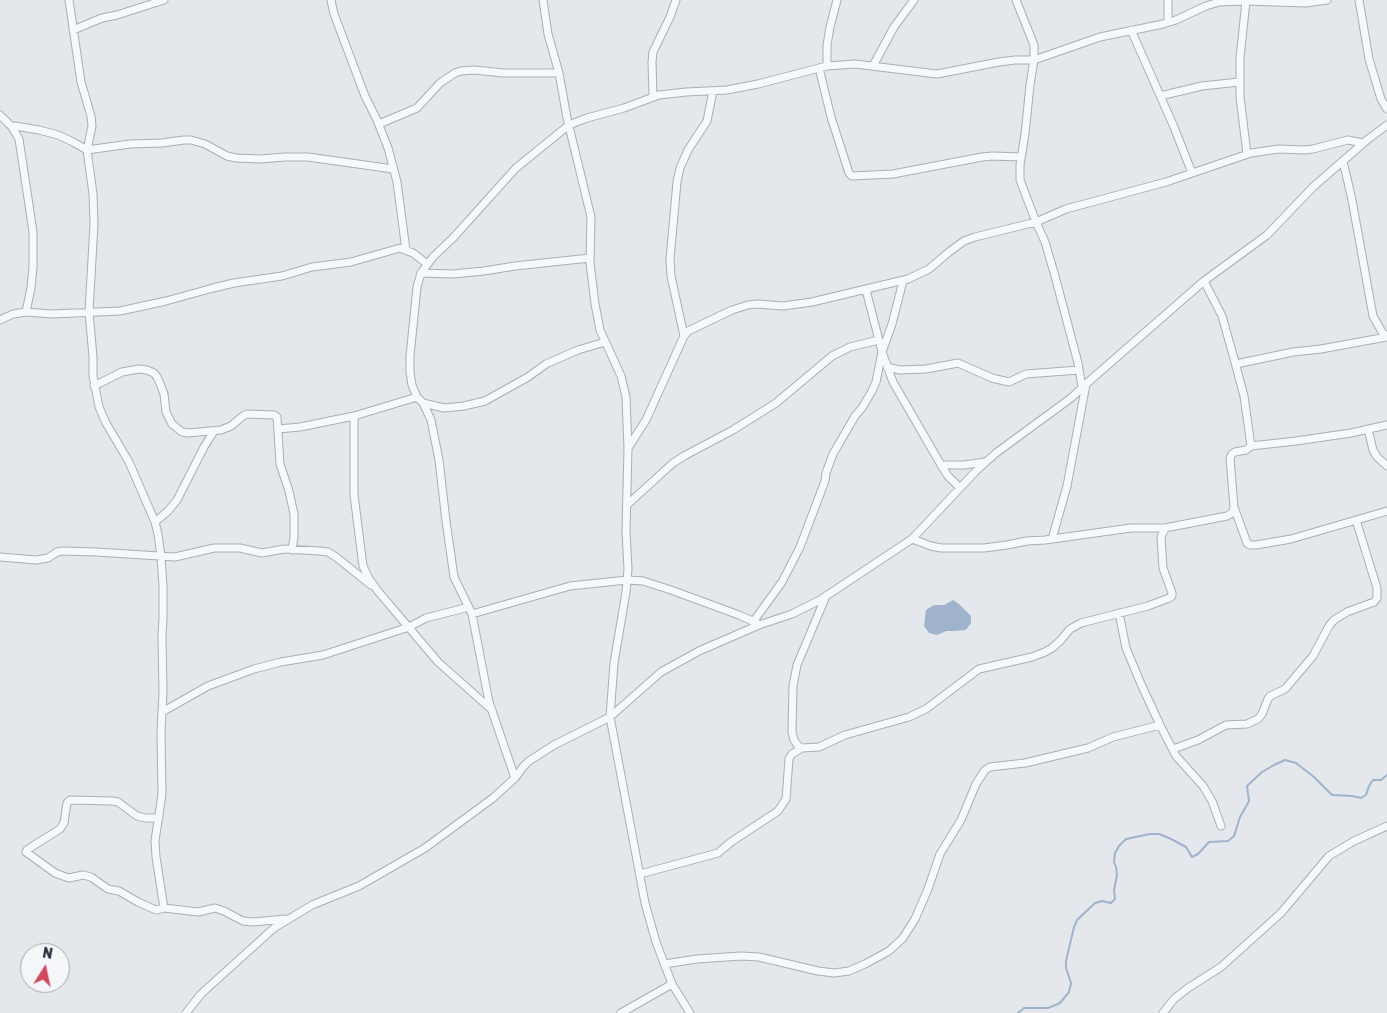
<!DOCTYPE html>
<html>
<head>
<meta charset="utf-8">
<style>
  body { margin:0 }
  #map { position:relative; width:1387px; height:1013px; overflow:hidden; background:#e4e7ec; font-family:Rubik,sans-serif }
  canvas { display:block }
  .north { position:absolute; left:20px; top:943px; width:50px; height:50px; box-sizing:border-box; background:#f4f6f9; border:1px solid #a4a8b1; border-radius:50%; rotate:10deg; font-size:14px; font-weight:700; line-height:20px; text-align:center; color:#2b3445 }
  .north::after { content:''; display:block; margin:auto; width:18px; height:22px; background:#d1495b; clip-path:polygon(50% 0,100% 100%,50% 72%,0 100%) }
</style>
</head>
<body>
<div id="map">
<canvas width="1387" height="1013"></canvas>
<div class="north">N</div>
</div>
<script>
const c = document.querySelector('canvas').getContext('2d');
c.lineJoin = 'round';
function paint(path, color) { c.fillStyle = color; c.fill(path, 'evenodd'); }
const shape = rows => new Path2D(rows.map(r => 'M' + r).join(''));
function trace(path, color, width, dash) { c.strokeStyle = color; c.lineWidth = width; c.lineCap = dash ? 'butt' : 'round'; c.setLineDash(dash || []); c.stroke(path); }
paint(shape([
  [953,600,959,604,971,616,971,623,966,630,955,631,946,631,937,635,929,633,924,626,926,610,934,605,944,605]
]), '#9fb4cc');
trace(shape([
  [1018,1013,1024,1008,1048,1008,1060,1003,1069,992,1071,983,1066,968,1066,961,1074,927,1077,920,1095,903,1102,901,1111,903,1115,899,1114,890,1117,875,1116,867,1114,862,1115,853,1119,846,1126,839,1150,834,1159,834,1171,839,1186,847,1192,857,1198,854,1209,842,1228,841,1234,836,1240,817,1249,801,1247,786,1262,772,1274,765,1285,760,1296,763,1314,777,1332,795,1352,796,1361,798,1366,795,1369,786,1373,780,1381,780,1387,775]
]), '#9fb4cc', 2);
const minor = shape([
  [69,0,81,82,91,116,92,126,87,150,93,194,94,224,89,312,93,357,93,376,99,407,106,423,129,462,155,522,158,534,161,557,163,586,163,618,162,636,163,692,161,732,162,794,155,841,156,857,164,908],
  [331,0,334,14,365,96,377,120,388,148,397,182,406,250],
  [543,0,548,34,559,73,567,118,591,217,590,263,595,304,600,330,621,376,626,397,628,448,626,531,628,569,626,592,614,663,610,717,645,903,656,942,672,984,690,1013],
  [1016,0,1034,45,1034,60,1030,85,1025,134,1020,165,1020,180,1036,222,1045,242,1055,276,1078,363,1082,387],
  [1168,0,1168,22],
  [1359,0,1369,59,1381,99,1387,109],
  [1246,1,1240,58,1240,97,1247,154],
  [73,30,102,18,117,15,164,0],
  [1131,30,1174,127,1192,173],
  [827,66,827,45,830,27,837,0],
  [873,66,894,27,914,0],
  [819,68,831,117,849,173,852,176,893,174,982,157,993,156,1020,157],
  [653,96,652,62,653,52,670,17,676,0],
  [1160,96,1202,86,1239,82],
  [0,115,12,127,19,139,29,205,33,232,33,267,31,288,26,312],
  [379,124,417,108,440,83,455,73,461,71,475,70,503,73,559,73],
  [12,127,15,126,39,130,58,135,73,142,87,150,130,144,162,143,184,140,191,140,205,144,227,156,236,158,260,159,285,157,308,157,393,169],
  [1343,161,1352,200,1373,316,1382,332,1387,337],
  [421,273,453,274,484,271,515,266,590,258],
  [1204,281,1222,316,1233,355,1244,396,1251,446],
  [866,290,882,352,893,382,941,465,948,476,960,488],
  [0,320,13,314,26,312,52,314,120,311,166,301,213,288,234,283,282,276,312,267,351,262,400,248,413,253,427,264],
  [684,336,671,276,670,259,677,182,680,168,688,150,707,121,713,91],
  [1236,364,1293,352,1321,349,1387,337],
  [887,367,900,370,926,369,958,363,992,378,1009,382,1026,374,1079,370],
  [94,386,122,372,139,369,147,370,154,373,157,377,161,386,164,394,166,412,172,424,182,432,188,433,221,430,231,426,243,416,247,414,274,415,277,417,280,464,289,491,294,514,294,537,292,550],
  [417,397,354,416,354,495,363,566,368,577,377,590,438,662,492,710],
  [423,403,444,408,464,406,485,401,528,377,546,364,578,350,605,342],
  [1387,425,1351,433,1296,441,1251,446,1246,450,1235,452,1232,454,1230,458,1234,507,1247,543,1250,545,1256,545,1291,539,1387,511],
  [278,429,300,427,354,416],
  [1368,429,1373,450,1377,457,1387,466],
  [628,448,646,420,684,336,688,331,732,310,748,305,757,304,783,306,812,302,908,279,929,269,949,252,964,241,975,237,1036,222,1066,209,1166,182,1251,153,1279,149,1305,150,1313,149,1348,140,1363,143],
  [941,465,964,465,985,462],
  [628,504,673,463,684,456,733,430,776,403,832,356,850,347,879,340],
  [155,522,168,511,177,500,204,447,214,431],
  [912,539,931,546,941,548,984,548,1007,545,1027,541,1045,540,1131,528,1165,528,1227,516,1232,513,1234,507],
  [1052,539,1067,486,1086,384],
  [0,557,36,560,48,558,57,552,63,551,96,552,175,557,214,548,240,548,262,553,284,549,320,551,328,552,336,557,371,585],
  [826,596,797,665,793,686,792,732,794,740,798,746,802,748,819,747,845,735,909,717,926,709,979,669,1032,657,1045,652,1052,648,1060,641,1070,629,1081,623,1148,606,1169,598,1172,596,1172,593,1163,568,1161,537,1165,528],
  [1119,613,1126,648,1141,684,1160,725,1176,756,1203,786,1212,801,1221,826],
  [472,614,570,586,627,580,643,581,671,590,739,615,757,623],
  [753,622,782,582,800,547,825,481,826,473,833,454,855,416,862,408,872,391,876,382,882,352,892,324,903,281],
  [162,712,208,686,254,669,281,662,323,655,409,627,426,618,469,607],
  [1173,749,1198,740,1226,725,1247,724,1258,719,1262,714,1268,699,1270,696,1285,689,1313,656,1329,626,1334,620,1347,612,1374,602,1377,598,1377,588,1356,520],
  [515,778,489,702,472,614,454,577,446,521,439,460,431,420,423,403,417,397,412,385,410,372,410,356,417,287,421,273,433,257,453,238,516,168,569,125,587,118,624,108,659,95,686,92,727,90,758,84,827,66,855,64,937,74,999,62,1015,60,1034,60,1100,37,1163,24,1176,20,1206,6,1219,2,1246,1,1306,3,1327,0],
  [159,818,145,818,137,816,118,802,112,801,70,800,67,803,64,823,60,829,36,844,27,850,26,852,55,873,63,876,69,878,83,875,91,877,108,889,119,891,138,902,156,910,164,908,198,912,215,908,224,911,243,921,253,922,285,919],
  [640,874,718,853,731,842,778,811,786,799,789,759,792,754,802,748],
  [664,964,697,959,741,956,759,957,818,971,834,973,849,971,865,964,889,951,903,938,915,919,928,889,940,854,961,820,976,784,985,770,990,767,1025,763,1088,748,1113,737,1160,725],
  [186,1013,201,994,274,928,312,905,359,886,425,848,493,798,515,778,523,767,529,761,554,745,610,717,661,672,699,651,759,625,792,614,820,600,912,539,976,471,996,453,1071,398,1086,384,1204,281,1267,235,1313,187,1367,140,1387,125],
  [621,1013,672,984],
  [1163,1013,1174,999,1188,988,1221,967,1281,913,1329,856,1354,841,1387,826]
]);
trace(minor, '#a9aeb7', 9);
trace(minor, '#f7f8fa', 7);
</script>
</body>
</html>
